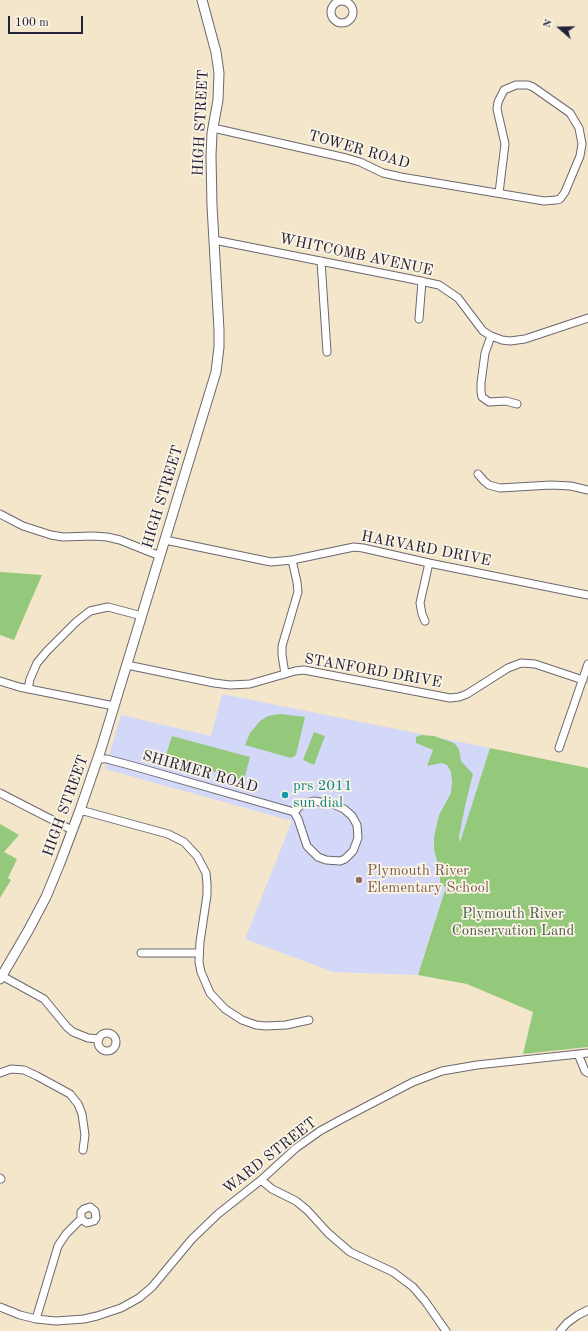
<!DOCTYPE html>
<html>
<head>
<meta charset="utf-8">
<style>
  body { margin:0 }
  #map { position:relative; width:588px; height:1331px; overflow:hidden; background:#f4e6cb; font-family:"Old Standard TT",serif }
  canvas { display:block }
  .north { position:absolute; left:540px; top:8px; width:40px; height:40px; -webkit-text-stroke:3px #fcf5e5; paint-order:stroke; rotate:290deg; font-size:11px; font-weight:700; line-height:16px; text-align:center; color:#22223b }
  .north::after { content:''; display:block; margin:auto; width:14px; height:18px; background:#22223b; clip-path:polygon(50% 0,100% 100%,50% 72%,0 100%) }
  .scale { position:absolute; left:8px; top:16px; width:75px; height:18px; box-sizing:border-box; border:2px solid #22223b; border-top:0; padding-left:5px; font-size:12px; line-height:14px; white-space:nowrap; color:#22223b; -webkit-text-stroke:3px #fcf5e5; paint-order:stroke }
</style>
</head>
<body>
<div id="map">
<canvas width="588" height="1331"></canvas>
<div class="north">N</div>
<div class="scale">100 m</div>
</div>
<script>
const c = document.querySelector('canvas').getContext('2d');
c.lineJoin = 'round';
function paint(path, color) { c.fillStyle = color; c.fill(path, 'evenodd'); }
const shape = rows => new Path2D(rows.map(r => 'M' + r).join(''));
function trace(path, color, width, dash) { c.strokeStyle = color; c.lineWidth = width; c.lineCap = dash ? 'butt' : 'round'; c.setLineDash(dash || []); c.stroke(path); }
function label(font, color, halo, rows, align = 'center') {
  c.font = font + ' "Old Standard TT",serif'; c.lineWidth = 3.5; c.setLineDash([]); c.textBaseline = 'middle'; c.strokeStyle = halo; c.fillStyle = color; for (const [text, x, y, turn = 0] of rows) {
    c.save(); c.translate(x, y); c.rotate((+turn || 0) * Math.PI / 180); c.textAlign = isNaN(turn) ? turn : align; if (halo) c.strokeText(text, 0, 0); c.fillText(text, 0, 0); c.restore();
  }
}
paint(shape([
  [222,694,490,748,418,975,333,972,245,939,292,821,105,769,121,715,211,736]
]), '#d3d8f9');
paint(shape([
  [0,572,42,575,14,640,0,635],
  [281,714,305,717,296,755,291,758,245,745,250,733,260,721,268,716],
  [314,732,325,736,314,765,303,760],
  [421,735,434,736,454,743,459,749,461,761,473,774,465,806,459,837,460,842,490,748,588,768,588,1047,523,1054,533,1012,467,984,418,975,446,887,443,886,440,882,440,871,434,850,434,837,439,815,451,793,452,783,451,772,447,765,442,763,427,766,433,750,416,743,416,737],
  [172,736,250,757,244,780,165,758],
  [0,824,19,835,4,852,17,859,8,878,11,880,0,898]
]), '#94c97b');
const minor = shape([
  '331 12a11 11 0 1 1 22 0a11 11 0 1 1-22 0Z',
  [213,128,346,158,360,162,383,173,401,177,544,201,556,200,560,199,565,192,580,156,582,144,579,128,570,113,533,87,528,85,516,85,504,90,498,102,497,109,505,144,499,193],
  [214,240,411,279,439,285,458,298,483,331,491,336,502,340,510,341,525,339,588,318],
  [321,261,327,352],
  [419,319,422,281],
  [491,336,485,353,481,383,481,392,482,397,489,402,506,401,517,404],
  [478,474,484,481,489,485,500,488,551,485,571,486,588,490],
  [0,514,23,526,51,535,63,537,93,536,107,537,120,540,160,556],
  [165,540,271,562,292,560,354,547,363,548,429,563,588,595],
  [425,621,422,614,420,603,429,563],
  [127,665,214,683,230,685,250,684,295,671,304,670,450,698,459,697,467,694,508,668,521,663,535,664,583,680],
  [285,674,282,655,282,646,298,592,297,582,292,560],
  [0,681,19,687,114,706],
  [28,689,30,679,37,663,47,651,76,622,90,611,108,607,142,616],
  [559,748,588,664],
  [98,759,107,759,133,766,294,812,298,819,307,846,318,857,326,860,340,861,345,859,353,851,358,838,357,825,352,816,344,809,333,804,314,801,302,804,294,812],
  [0,793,72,830],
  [80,810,168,834,184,842,197,856,206,873,207,884,207,895,200,942,199,962,201,972,210,993,225,1009,242,1020,256,1025,266,1026,286,1025,309,1020],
  [141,953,199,953],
  [2,976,44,999,67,1027,73,1032,88,1038,99,1039],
  '98 1042a9 9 0 1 1 18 0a9 9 0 1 1-18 0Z',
  [578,1054,585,1071,588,1073],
  [0,1073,11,1069,24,1070,37,1076,70,1094,78,1104,82,1114,85,1135,83,1150],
  [0,1178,1,1179],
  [261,1180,272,1189,296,1201,307,1210,328,1233,350,1252,393,1272,413,1287,425,1301,446,1331],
  [0,1307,20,1315,36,1319,56,1321,84,1319,97,1316,121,1308,139,1298,152,1287,192,1239,218,1214,261,1180,296,1148,320,1131,340,1120,413,1082,442,1071,477,1065,588,1053],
  [36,1319,58,1246,66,1234,81,1219,87,1223,94,1221,96,1218,95,1211,90,1207,84,1209,81,1212,81,1219],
  [560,1331,567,1323,578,1315,588,1310]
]);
const major = shape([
  [0,979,28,931,46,897,60,863,80,810,101,749,216,372,219,347,219,330,212,206,211,156,212,133,218,100,219,73,216,52,202,0]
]);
trace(minor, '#6c676d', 9);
trace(major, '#6c676d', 11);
trace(minor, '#fff', 7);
trace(major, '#fff', 9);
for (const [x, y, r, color] of [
  [285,795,4,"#0f9aa8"],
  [359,880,4,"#8d6e63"]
]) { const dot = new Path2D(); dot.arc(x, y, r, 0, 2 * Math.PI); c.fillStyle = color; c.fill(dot); trace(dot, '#fcf5e5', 1.5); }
label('15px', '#22223b', '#fcf5e5', [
  ["HIGH STREET",201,123,-87],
  ["TOWER ROAD",359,150,16],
  ["WHITCOMB AVENUE",356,255,12],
  ["HIGH STREET",163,497,-73],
  ["HARVARD DRIVE",426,549,11],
  ["STANFORD DRIVE",373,671,10],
  ["SHIRMER ROAD",200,772,16],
  ["HIGH STREET",66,806,-70],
  ["WARD STREET",270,1156,-38]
]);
label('15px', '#0d838f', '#fcf5e5', [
  ["prs 2011",293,786],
  ["sun dial",293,803]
], 'left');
label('15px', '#785e54', '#fcf5e5', [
  ["Plymouth River",367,871],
  ["Elementary School",367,888]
], 'left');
label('15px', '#4a5c51', '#fcf5e5', [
  ["Plymouth River",513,914],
  ["Conservation Land",513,931]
]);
</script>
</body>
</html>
